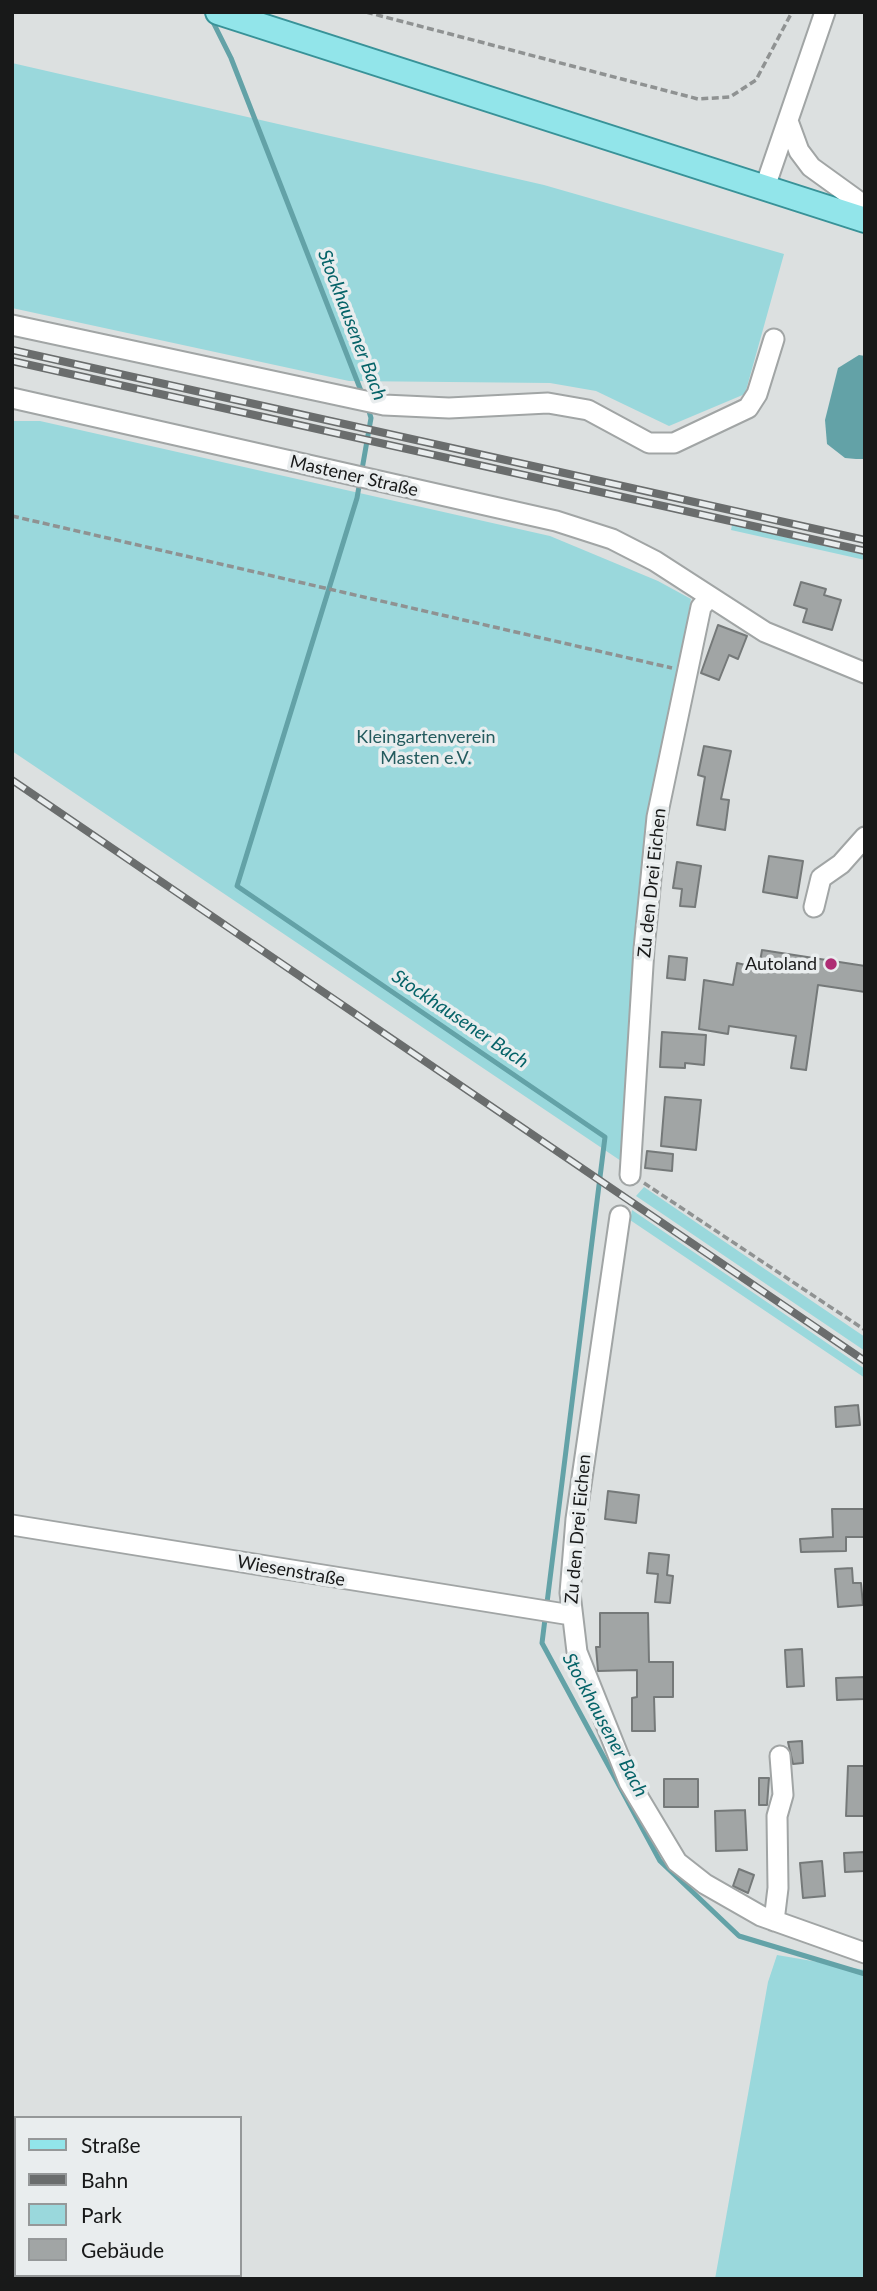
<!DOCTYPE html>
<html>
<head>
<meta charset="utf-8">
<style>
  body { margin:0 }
  #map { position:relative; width:877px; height:2291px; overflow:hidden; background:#dce0e0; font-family:Lato,sans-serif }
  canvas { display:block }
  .frame { position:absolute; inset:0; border:14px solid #181919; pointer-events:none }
  .legend { position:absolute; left:14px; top:2116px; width:228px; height:161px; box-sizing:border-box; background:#e9edee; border:2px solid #959899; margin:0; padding:9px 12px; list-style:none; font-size:21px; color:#181919 }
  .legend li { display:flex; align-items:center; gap:14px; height:35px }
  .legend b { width:35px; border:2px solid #959899 }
</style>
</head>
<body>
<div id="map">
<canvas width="877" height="2291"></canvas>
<div class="frame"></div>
<ul class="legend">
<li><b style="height:9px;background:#92e5ea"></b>Straße</li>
<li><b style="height:9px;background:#6a6d6d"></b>Bahn</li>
<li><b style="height:19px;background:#9ad8dc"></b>Park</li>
<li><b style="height:19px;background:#a1a5a5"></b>Gebäude</li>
</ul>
</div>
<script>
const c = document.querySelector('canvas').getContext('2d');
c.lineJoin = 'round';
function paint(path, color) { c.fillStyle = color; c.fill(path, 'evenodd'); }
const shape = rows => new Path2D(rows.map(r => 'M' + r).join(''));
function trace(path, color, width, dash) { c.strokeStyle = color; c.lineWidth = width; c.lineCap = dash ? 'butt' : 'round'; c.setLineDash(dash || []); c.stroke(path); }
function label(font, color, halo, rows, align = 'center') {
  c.font = font + ' Lato,sans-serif'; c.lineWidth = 7; c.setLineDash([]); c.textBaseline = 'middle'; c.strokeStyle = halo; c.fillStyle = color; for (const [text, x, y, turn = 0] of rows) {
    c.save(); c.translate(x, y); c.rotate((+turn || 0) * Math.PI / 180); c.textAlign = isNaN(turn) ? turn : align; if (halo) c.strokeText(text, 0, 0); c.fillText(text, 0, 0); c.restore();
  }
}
paint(shape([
  [12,63,544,185,784,254,745,394,669,426,596,391,550,383,349,381,12,308],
  [12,421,40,421,550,536,658,581,691,599,652,819,627,1165,12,751],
  [732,525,865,555,865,560,731,530],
  [644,1187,865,1337,865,1351,636,1196],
  [632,1210,865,1369,865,1378,630,1220],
  [777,1955,865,1970,865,2279,715,2279,768,1982]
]), '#9ad8dc');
paint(shape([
  [859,355,865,356,865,459,856,459,845,458,827,444,825,420,838,368]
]), '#63a2a7');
trace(shape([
  [211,18,231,58,363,396],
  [368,408,371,418,357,498,237,886,605,1137,542,1643,660,1861,739,1936,865,1974]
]), '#63a2a7', 5);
const building = shape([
  [801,582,826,589,824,595,841,600,832,630,803,622,807,609,794,605,801,582],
  [718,625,747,636,738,659,729,655,719,680,701,673,718,625],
  [704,746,731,751,721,799,729,800,725,830,697,825,705,777,698,775,704,746],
  [769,856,803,861,797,898,763,892,769,856],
  [677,862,701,866,695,907,680,906,682,889,673,888,677,862],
  [762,950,865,966,865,992,818,985,806,1070,791,1068,796,1036,729,1026,728,1034,699,1029,704,980,733,985,737,963,759,968,762,950],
  [669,956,687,958,685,980,667,978,669,956],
  [662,1032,706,1035,704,1065,685,1063,685,1068,660,1067,662,1032],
  [665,1097,701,1100,696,1150,661,1146,665,1097],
  [647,1151,673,1154,672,1171,645,1168,647,1151],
  [858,1405,860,1425,836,1427,835,1407,858,1405],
  [608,1491,639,1495,636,1523,605,1519,608,1491],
  [832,1509,865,1509,865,1537,846,1537,846,1551,801,1552,800,1539,833,1537,832,1509],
  [649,1553,669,1555,667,1575,673,1576,670,1603,655,1602,658,1574,647,1573,649,1553],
  [852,1568,853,1583,861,1583,863,1605,838,1607,835,1569,852,1568],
  [600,1613,648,1613,649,1662,673,1662,673,1697,654,1697,655,1731,632,1731,632,1698,637,1697,637,1670,598,1671,596,1647,600,1647,600,1613],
  [802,1649,804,1686,787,1687,785,1650,802,1649],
  [865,1677,865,1699,837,1700,836,1678,865,1677],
  [802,1741,803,1763,793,1764,788,1742,802,1741],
  [848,1766,865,1766,865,1816,846,1816,848,1766],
  [759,1778,769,1778,767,1805,759,1805,759,1778],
  [664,1779,698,1779,698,1807,664,1807,664,1779],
  [745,1810,747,1850,716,1851,715,1811,745,1810],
  [865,1852,865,1871,845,1872,844,1853,865,1852],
  [822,1861,825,1896,803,1898,800,1863,822,1861],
  [739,1869,754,1875,748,1893,733,1886,739,1869]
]);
paint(building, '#a1a5a5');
trace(building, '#757979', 2);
const minor = shape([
  [788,121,799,151,811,167,865,206],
  [765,187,825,12],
  [12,325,384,405,449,408,548,403,588,410,649,443,674,443,748,408,757,394,774,339],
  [12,398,556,521,612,539,655,561,765,632,865,673],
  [814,907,821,878,841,864,865,837],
  [630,1175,644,949,657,817,701,607,710,597],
  [620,1216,576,1519,570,1593,577,1652,629,1782,677,1862,705,1884,761,1916,865,1953],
  [12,1525,571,1615],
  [774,1921,778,1888,777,1816,783,1795,780,1756]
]);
const major = shape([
  [218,12,865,220]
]);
trace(minor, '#a1a5a5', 23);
trace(major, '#389298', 28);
trace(shape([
  [366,12,698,99,730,97,756,80,792,12],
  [12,516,672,668],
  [644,1183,865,1330]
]), '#8f9292', 3.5, [7, 3.5]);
trace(minor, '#fff', 19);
trace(major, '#92e5ea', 24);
const rail = shape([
  [12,350,865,540],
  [12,361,865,551],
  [12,780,865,1361]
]);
trace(rail, '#6a6d6d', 8);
trace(rail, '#e9edee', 5, [16]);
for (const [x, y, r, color] of [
  [831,964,7,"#af2c74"]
]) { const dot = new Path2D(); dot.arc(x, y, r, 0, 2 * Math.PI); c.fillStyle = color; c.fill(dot); trace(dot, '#e9edee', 2.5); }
label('18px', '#181919', '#e9edee', [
  ["Mastener Straße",354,476,13],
  ["Zu den Drei Eichen",652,883,-84],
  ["Zu den Drei Eichen",578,1529,-85],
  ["Wiesenstraße",291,1571,10]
]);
label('18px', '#245b5e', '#e9edee', [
  ["Kleingartenverein",426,737],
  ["Masten e.V.",426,758]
]);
label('18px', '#181919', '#e9edee', [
  ["Autoland",817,964]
], 'right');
label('italic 19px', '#056368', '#e9edee', [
  ["Stockhausener Bach",352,325,69],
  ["Stockhausener Bach",460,1019,34],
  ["Stockhausener Bach",605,1725,62]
]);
</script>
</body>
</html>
